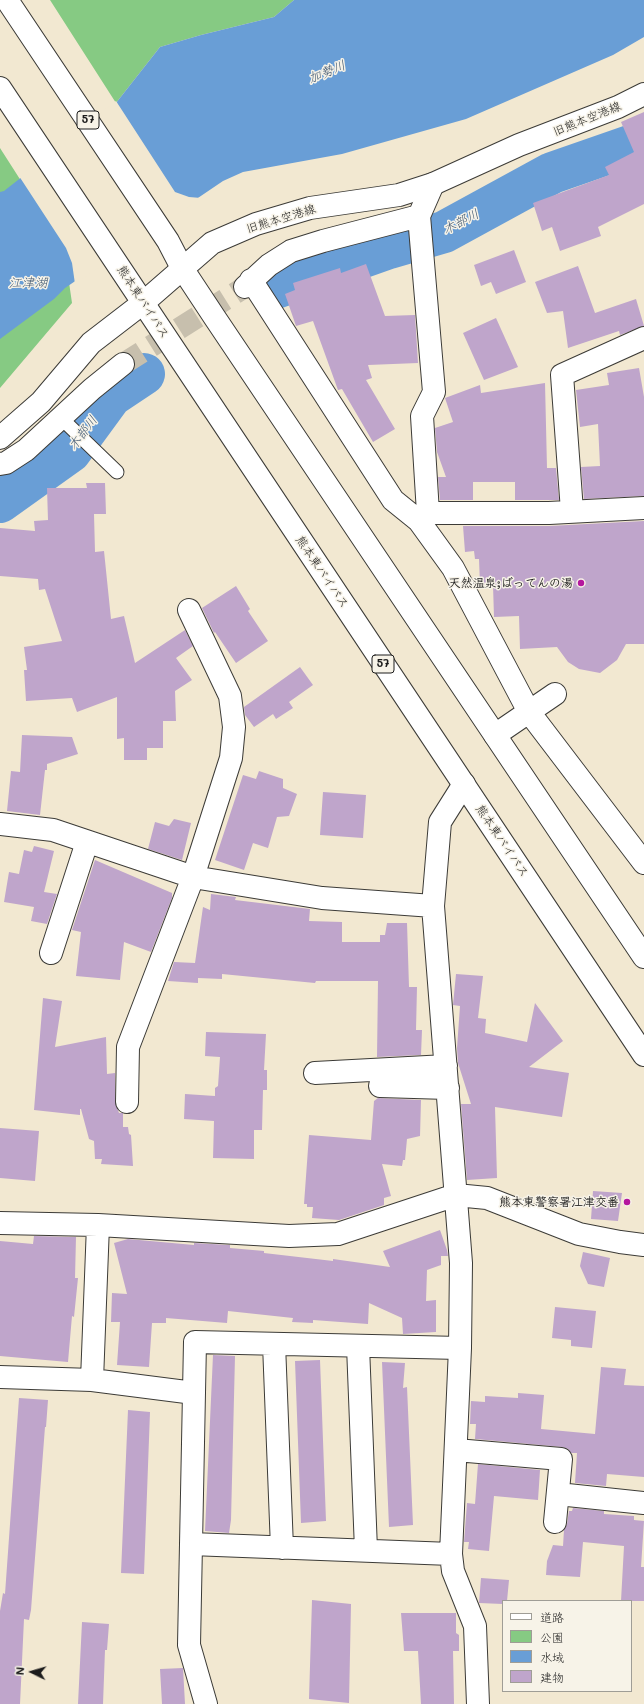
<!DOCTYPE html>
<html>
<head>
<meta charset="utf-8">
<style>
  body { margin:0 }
  #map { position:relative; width:644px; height:1704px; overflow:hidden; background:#f2e8d1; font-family:Mali,"Klee One",sans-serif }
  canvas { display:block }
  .legend { position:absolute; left:502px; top:1600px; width:130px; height:92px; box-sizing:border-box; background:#f7f3e8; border:1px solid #9f9d96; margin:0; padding:5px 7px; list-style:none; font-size:12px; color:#1c1c1c }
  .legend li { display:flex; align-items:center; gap:8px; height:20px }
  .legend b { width:20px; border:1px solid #9f9d96 }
  .north { position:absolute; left:12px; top:1652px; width:40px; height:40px; -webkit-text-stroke:3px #f7f3e8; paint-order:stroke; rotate:275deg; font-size:11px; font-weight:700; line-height:16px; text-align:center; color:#1c1c1c }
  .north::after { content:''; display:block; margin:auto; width:14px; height:18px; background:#1c1c1c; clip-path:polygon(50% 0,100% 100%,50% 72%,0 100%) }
</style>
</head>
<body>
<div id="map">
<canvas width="644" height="1704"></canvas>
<ul class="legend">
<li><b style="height:5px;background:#fff"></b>道路</li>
<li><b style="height:11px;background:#86ca83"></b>公園</li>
<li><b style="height:11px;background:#699ed6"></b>水域</li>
<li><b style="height:11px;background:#bfa5cb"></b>建物</li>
</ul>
<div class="north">N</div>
</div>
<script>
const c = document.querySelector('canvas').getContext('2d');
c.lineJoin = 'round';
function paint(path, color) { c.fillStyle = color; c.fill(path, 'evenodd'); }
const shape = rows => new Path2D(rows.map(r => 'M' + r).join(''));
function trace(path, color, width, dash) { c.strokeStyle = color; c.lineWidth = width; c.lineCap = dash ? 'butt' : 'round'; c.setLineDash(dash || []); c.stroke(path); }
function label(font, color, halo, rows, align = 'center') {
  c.font = font + ' Mali,"Klee One",sans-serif'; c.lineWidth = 3; c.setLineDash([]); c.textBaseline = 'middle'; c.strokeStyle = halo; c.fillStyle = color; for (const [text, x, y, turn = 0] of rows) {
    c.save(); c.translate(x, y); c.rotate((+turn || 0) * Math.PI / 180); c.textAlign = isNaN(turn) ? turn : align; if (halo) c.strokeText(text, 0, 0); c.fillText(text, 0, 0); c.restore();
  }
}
paint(shape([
  [50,0,294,0,274,17,201,35,160,47,116,103],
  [0,148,64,248,72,303,0,388]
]), '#86ca83');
paint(shape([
  [294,0,644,0,644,37,613,55,466,119,342,154,243,172,223,181,65,288,54,299,0,339,0,192,4,191,116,103,160,47,201,35,274,17]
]), '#699ed6');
paint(shape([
  [116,101,175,192,189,197,201,198,75,284,72,263,66,248,19,176]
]), '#f2e8d1');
trace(shape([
  [273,289,389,248,444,232,552,173,644,141],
  [0,502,70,452,111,396,144,374]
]), '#699ed6', 42);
paint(shape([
  [644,112,644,204,598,227,601,236,560,251,552,227,542,231,533,203,609,175,605,167,634,152,621,122],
  [514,250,526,282,496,294,491,282,481,286,474,265],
  [366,264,385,316,415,315,418,363,368,365,372,378,366,380,395,429,373,442,342,389,338,390,313,321,296,326,285,294,295,290,293,283,340,268,341,273],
  [578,266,595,313,636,299,644,326,620,335,619,331,568,348,563,311,547,313,535,282],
  [496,318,518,367,484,380,463,333],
  [639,368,644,397,644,496,584,499,581,467,600,466,598,424,580,427,576,390,609,385,607,373],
  [545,383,547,468,556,468,559,500,515,500,515,482,473,482,473,500,440,500,438,477,446,477,437,452,435,428,453,422,445,398,480,385,481,393],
  [86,483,105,483,106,514,94,514,95,552,104,551,111,619,124,616,135,663,185,630,193,646,176,658,192,680,175,691,176,721,163,721,163,748,147,748,147,760,124,760,124,738,117,739,117,697,77,712,72,698,26,701,24,670,27,670,24,647,62,641,45,589,39,590,38,579,0,576,0,528,35,531,34,521,48,520,47,488,87,488],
  [644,521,644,644,626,644,617,660,600,673,579,669,568,662,557,647,520,649,519,616,494,617,493,585,480,585,479,559,475,559,474,551,465,552,463,526,549,526],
  [236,586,250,609,248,611,268,641,236,663,215,632,214,633,202,608],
  [300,667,313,685,289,702,293,708,276,719,273,714,254,727,245,715,244,707],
  [22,735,72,737,78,754,47,764,47,770,45,770,40,815,7,811,11,771,20,772],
  [259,771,283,779,283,788,297,794,289,816,277,817,268,848,253,843,244,870,215,860,243,775,256,779],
  [323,792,366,795,363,838,320,835],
  [174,819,191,823,182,860,148,849,155,822,169,826],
  [34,846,54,851,44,892,57,894,47,924,31,921,34,907,4,902,9,872,19,874,24,850,32,852],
  [95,860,172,893,172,898,151,952,124,942,120,980,76,976,81,932,72,930],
  [211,894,236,897,235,900,310,909,309,921,342,922,342,942,380,942,380,935,385,935,387,923,407,923,409,987,417,987,416,1030,422,1030,421,1055,377,1057,378,981,316,981,315,983,222,974,222,979,198,978,198,983,168,981,174,962,195,963,203,907,210,910],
  [456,974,483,976,478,1018,486,1019,485,1033,527,1042,535,1003,563,1041,529,1067,569,1073,562,1117,495,1107,497,1178,467,1180,461,1104,471,1104,458,1063,457,1048,460,1006,453,1005],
  [43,998,62,1001,55,1047,106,1037,107,1074,115,1073,115,1102,119,1113,123,1113,123,1127,128,1127,129,1134,131,1135,133,1166,101,1164,102,1159,95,1159,94,1141,89,1139,81,1109,80,1109,80,1115,34,1110],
  [206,1032,266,1034,264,1070,267,1070,267,1090,263,1090,262,1130,254,1130,254,1159,213,1158,214,1121,184,1119,185,1094,215,1096,215,1088,218,1086,220,1057,205,1056],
  [378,1098,421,1100,420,1136,407,1139,405,1160,403,1160,402,1166,382,1164,391,1196,384,1198,384,1205,339,1220,312,1218,313,1207,307,1207,307,1204,304,1204,309,1135,371,1140,374,1101],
  [0,1128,39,1131,35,1181,0,1178],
  [593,1191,622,1193,618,1221,591,1219],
  [440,1230,447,1250,448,1256,441,1256,441,1265,427,1270,426,1301,436,1300,436,1332,403,1334,402,1318,369,1303,368,1324,313,1320,313,1323,292,1322,293,1318,228,1311,227,1323,166,1318,166,1323,152,1323,149,1367,117,1365,120,1322,111,1322,112,1293,127,1294,114,1243,128,1239,194,1245,194,1243,229,1245,230,1245,230,1248,264,1251,264,1253,333,1261,333,1259,390,1267,383,1251],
  [34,1236,76,1237,75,1278,78,1278,74,1317,72,1316,68,1362,0,1356,0,1241,33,1244],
  [583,1252,610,1258,604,1287,588,1284,580,1266],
  [555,1307,596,1311,592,1348,571,1346,571,1340,552,1338],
  [213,1355,235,1356,231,1520,229,1533,205,1531],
  [320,1360,326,1521,301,1523,295,1361],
  [382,1362,405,1363,403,1388,407,1387,413,1525,389,1527],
  [601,1367,626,1369,624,1385,644,1386,644,1477,607,1474,606,1486,575,1483,577,1453,571,1453,568,1449,562,1447,475,1439,476,1424,470,1424,471,1401,485,1402,485,1396,518,1398,518,1393,544,1395,541,1429,595,1434],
  [19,1398,48,1400,46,1427,45,1427,31,1610,29,1620,24,1619,20,1704,0,1704,0,1611,3,1593,5,1594],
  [128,1410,150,1412,144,1574,121,1573],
  [478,1464,540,1470,538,1500,494,1496,489,1551,468,1549,469,1542,464,1542,467,1503,475,1504],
  [573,1508,604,1511,604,1514,634,1516,634,1520,644,1521,641,1567,644,1567,644,1601,621,1601,624,1546,583,1542,580,1577,546,1575,547,1561,553,1545,563,1546,564,1530,567,1524,569,1511,572,1511],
  [481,1578,509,1580,507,1601,503,1601,503,1604,479,1603],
  [312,1600,351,1604,349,1703,309,1699],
  [401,1613,456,1613,456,1633,459,1635,459,1651,453,1651,454,1704,421,1704,418,1651,404,1651],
  [82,1622,109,1624,107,1650,105,1650,103,1704,78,1704],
  [183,1668,185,1704,162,1704,160,1669]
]), '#bfa5cb');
trace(shape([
  [123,364,245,287]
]), '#c7bfad', 22, [22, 11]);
const lane = shape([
  [61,418,117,472]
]);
const street = shape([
  [419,216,434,392,422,416,428,513],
  [251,280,393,500,419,521,453,568,529,712,644,863],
  [245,287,269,265,291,251,323,241,419,216,433,184],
  [0,464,6,463,26,450,92,389,123,364],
  [572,511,562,375,644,338],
  [419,521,428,513,549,513,644,508],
  [495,735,555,694],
  [464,784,440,822,433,906,461,1263,460,1348,451,1554,453,1571,475,1626,478,1704],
  [0,824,53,830,193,877,322,898,433,906],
  [51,953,87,842],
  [315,1073,446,1066],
  [380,1086,448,1088],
  [127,1102,128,1047,193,877,231,758,234,727,230,696,189,610],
  [0,1223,98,1225,289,1236,338,1234,456,1195,487,1198,579,1234,620,1242,644,1245],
  [274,1344,282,1548],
  [358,1346,366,1550],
  [0,1377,92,1380,194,1393],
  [92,1380,98,1225],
  [456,1450,561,1459,555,1522],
  [558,1494,644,1503],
  [191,1544,451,1554],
  [206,1704,189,1645,195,1342,460,1348]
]);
const secondary = shape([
  [0,438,41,402,91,343,143,303,212,243,256,224,310,208,399,195,433,184,519,145,618,107,644,94]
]);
const highway = shape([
  [7,0,168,241,182,268,215,318,644,957],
  [0,88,644,1055]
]);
trace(lane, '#3c3b37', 15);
trace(street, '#3c3b37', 24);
trace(secondary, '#3c3b37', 24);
trace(highway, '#3c3b37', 24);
trace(lane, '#fff', 13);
trace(street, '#fff', 22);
trace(secondary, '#fff', 22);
trace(highway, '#fff', 22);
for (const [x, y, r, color] of [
  [581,583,4,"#b5179e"],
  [627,1202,4,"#b5179e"]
]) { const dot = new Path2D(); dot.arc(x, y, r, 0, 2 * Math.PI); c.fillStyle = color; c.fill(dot); trace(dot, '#f7f3e8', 1.5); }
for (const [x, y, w] of [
  [88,120,22],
  [383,664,22]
]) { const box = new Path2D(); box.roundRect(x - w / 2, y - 9, w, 18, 3); c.fillStyle = '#f7f3e8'; c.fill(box); trace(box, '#1c1c1c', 1); }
label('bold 11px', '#1c1c1c', null, [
  ["57",88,120],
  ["57",383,664]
]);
label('12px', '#1c1c1c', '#f7f3e8', [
  ["旧熊本空港線",587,119,-22],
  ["旧熊本空港線",281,219,-17],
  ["熊本東バイパス",143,302,57],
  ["熊本東バイパス",322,572,56],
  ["熊本東バイパス",502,841,56]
]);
label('bold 12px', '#1c1c1c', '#f7f3e8', [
  ["天然温泉;ばってんの湯",573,583],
  ["熊本東警察署江津交番",619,1202]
], 'right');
label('italic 13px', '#3f5670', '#f7f3e8', [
  ["加勢川",327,72,-22],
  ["木部川",461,222,-27],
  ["江津湖",28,283],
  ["木部川",83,433,-53]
]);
</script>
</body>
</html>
